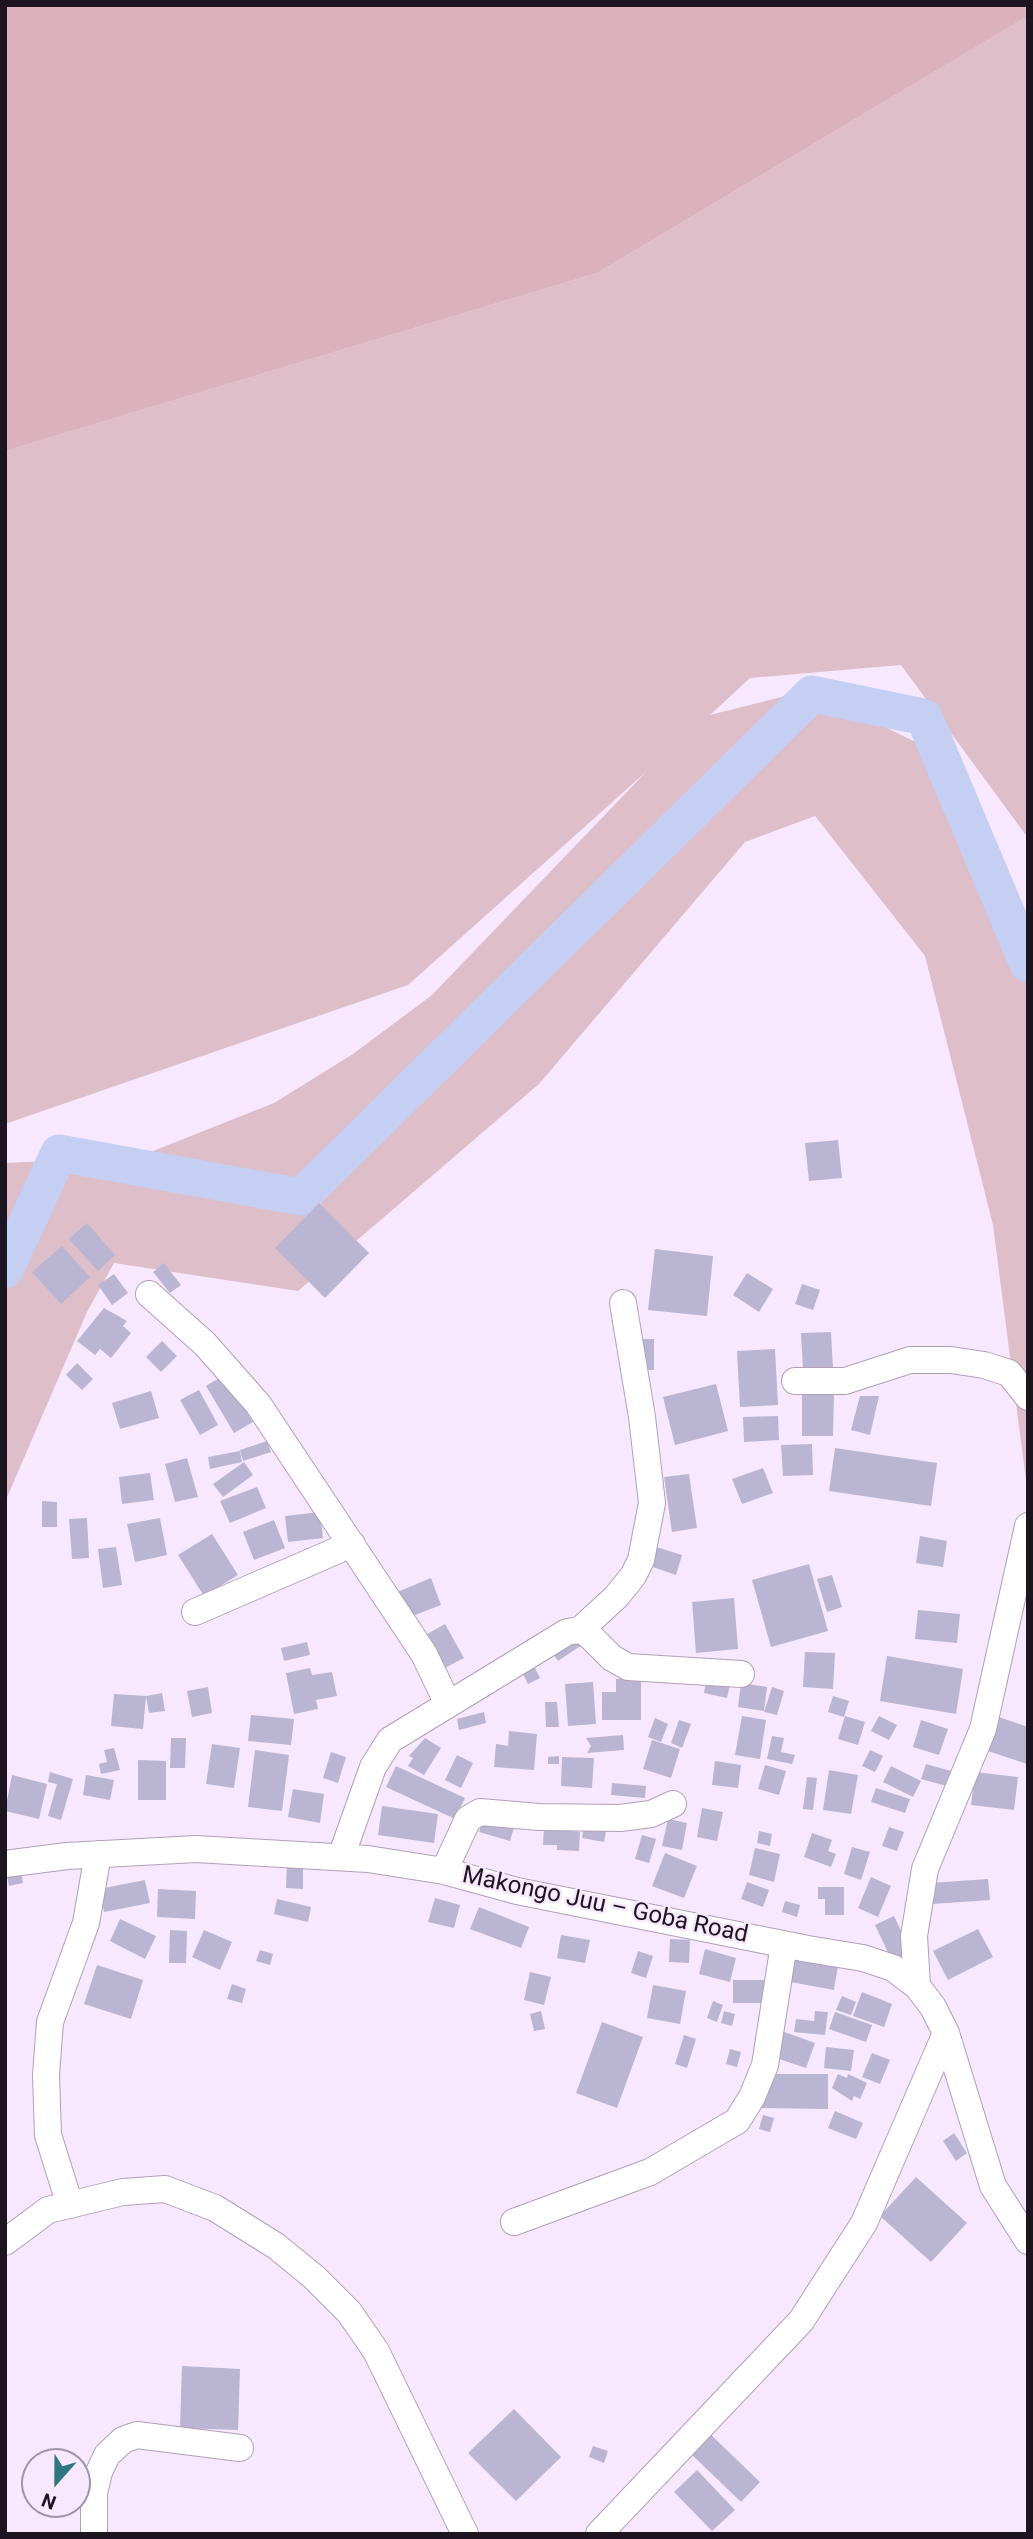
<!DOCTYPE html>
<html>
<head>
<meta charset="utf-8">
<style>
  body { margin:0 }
  #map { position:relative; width:1033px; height:2539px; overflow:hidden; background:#f7e8ff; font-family:Roboto,sans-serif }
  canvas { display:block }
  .frame { position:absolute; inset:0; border:7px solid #1c151f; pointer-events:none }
  .north { position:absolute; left:21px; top:2448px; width:70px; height:70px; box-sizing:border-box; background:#f7e8ff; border:2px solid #9f94a5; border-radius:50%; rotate:201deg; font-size:19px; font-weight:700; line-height:28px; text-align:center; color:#1c151f }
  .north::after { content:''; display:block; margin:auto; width:24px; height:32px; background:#2f7780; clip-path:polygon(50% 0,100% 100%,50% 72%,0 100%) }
</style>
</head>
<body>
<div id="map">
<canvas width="1033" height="2539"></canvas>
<div class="frame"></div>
<div class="north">N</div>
</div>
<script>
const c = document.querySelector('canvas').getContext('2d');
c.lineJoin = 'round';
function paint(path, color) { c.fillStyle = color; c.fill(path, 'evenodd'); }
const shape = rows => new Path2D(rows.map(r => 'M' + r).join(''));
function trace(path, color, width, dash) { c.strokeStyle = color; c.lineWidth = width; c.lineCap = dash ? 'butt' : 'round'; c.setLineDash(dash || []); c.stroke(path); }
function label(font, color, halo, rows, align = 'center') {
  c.font = font + ' Roboto,sans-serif'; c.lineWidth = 5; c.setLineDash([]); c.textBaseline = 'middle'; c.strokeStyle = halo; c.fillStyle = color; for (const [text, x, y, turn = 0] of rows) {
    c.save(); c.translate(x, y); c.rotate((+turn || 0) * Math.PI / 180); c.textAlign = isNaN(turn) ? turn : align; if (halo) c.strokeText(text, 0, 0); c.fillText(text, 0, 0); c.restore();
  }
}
paint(shape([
  [1028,16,1028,838,901,665,750,678,710,715,809,690,938,753,976,821,1028,930,1028,1496,993,1225,925,956,815,816,745,842,539,1084,298,1291,114,1263,87,1312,5,1502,5,1163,138,1157,274,1103,353,1054,432,995,647,771,408,985,5,1124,5,451,597,273]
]), '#debec8');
paint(shape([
  [5,5,1028,5,1028,16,597,273,5,451]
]), '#dab1bd');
trace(shape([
  [5,1270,59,1153,301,1197,812,694,924,717,1028,964]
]), '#c4cff3', 37);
paint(shape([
  [838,1140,842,1178,809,1181,805,1143],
  [319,1203,369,1253,325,1298,275,1248],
  [87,1223,115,1255,98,1271,69,1239],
  [62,1246,90,1277,61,1304,32,1272],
  [655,1249,713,1256,707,1316,648,1310],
  [164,1263,181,1285,170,1293,153,1272],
  [747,1273,773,1289,759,1312,733,1295],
  [114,1274,128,1293,112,1305,98,1285],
  [802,1284,820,1290,813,1310,795,1304],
  [104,1308,127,1321,123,1326,131,1333,111,1358,100,1349,95,1355,77,1341],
  [831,1332,833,1369,803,1370,801,1333],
  [638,1339,654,1339,654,1370,638,1370],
  [162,1341,177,1356,161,1372,146,1357],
  [775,1349,778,1405,740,1407,737,1351],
  [77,1363,93,1379,82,1390,66,1375],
  [224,1375,253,1422,234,1433,206,1386],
  [716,1384,728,1431,675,1445,663,1397],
  [199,1390,218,1425,200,1435,180,1400],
  [802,1390,834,1391,833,1436,802,1436],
  [151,1391,159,1418,120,1429,112,1403],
  [860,1396,879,1396,870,1435,851,1430],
  [778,1416,779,1440,744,1442,743,1417],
  [267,1441,271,1452,243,1461,240,1450],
  [812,1444,813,1475,783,1476,781,1445],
  [835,1448,937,1463,931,1506,829,1491],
  [240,1451,242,1462,210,1469,208,1457],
  [187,1458,198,1497,175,1502,165,1464],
  [244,1462,253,1475,223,1497,213,1484],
  [763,1468,773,1493,742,1504,732,1479],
  [150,1473,154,1500,122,1504,119,1477],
  [689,1474,697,1528,672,1532,664,1477],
  [257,1487,266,1508,230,1523,220,1501],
  [42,1501,57,1502,57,1527,42,1527],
  [320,1512,323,1538,288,1542,285,1516],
  [87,1518,89,1558,72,1559,69,1519],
  [160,1518,167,1555,135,1562,127,1524],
  [274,1520,285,1548,254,1560,243,1532],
  [212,1534,238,1575,204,1596,178,1555],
  [920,1536,947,1541,943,1567,916,1563],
  [653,1546,682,1555,676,1575,647,1565],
  [116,1547,122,1585,103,1588,98,1549],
  [809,1564,828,1631,771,1647,752,1580],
  [832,1575,842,1607,827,1612,817,1579],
  [431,1578,441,1605,405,1619,395,1593],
  [734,1598,738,1649,696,1653,692,1602],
  [918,1610,960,1614,957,1643,915,1639],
  [445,1624,464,1658,441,1670,422,1637],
  [574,1633,582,1645,558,1661,550,1649],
  [307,1642,310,1655,284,1661,281,1648],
  [805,1652,835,1653,833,1689,803,1687],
  [887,1656,963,1669,956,1714,880,1701],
  [531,1660,540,1678,528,1684,519,1666],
  [310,1668,312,1675,332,1672,337,1696,316,1700,318,1709,294,1714,286,1673],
  [707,1675,731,1680,727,1698,704,1693],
  [616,1679,641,1679,641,1720,602,1720,602,1692,616,1692],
  [593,1682,596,1724,568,1726,565,1684],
  [741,1683,767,1687,764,1711,738,1707],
  [208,1687,212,1713,192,1717,187,1691],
  [772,1687,784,1691,777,1715,764,1712],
  [162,1693,165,1711,149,1713,146,1696,143,1729,111,1726,114,1694,146,1696],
  [833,1696,849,1701,844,1717,828,1712],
  [545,1702,557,1702,559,1727,546,1727],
  [484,1712,486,1723,459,1730,457,1719],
  [251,1715,294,1719,291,1745,248,1741],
  [993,1715,1028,1727,1027,1764,982,1749],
  [742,1716,766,1720,760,1759,735,1755],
  [845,1716,865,1722,858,1745,838,1739],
  [879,1716,897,1725,889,1740,871,1731],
  [655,1718,668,1724,661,1742,648,1737],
  [679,1720,691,1724,682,1748,671,1743],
  [921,1720,948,1729,939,1755,913,1747],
  [509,1731,537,1734,534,1770,494,1767,496,1744,508,1746],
  [623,1735,624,1750,587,1753,591,1746,586,1738],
  [772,1736,784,1738,781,1752,795,1755,792,1764,767,1759],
  [171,1738,186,1738,185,1768,170,1768],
  [425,1738,441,1748,424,1775,408,1766,413,1758,409,1756],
  [652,1740,680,1749,671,1778,643,1769],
  [212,1744,240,1748,234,1788,206,1784],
  [114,1748,120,1770,101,1774,99,1764,107,1762,104,1750],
  [255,1750,289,1755,282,1811,248,1807],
  [870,1750,883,1756,875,1772,862,1766],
  [331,1752,346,1757,338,1783,323,1778],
  [457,1755,473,1763,461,1788,445,1780],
  [559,1756,559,1764,548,1764,548,1757],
  [562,1757,594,1758,592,1788,561,1786],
  [138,1760,166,1761,166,1800,138,1800],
  [715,1761,741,1765,738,1788,712,1785],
  [926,1764,958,1773,954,1788,921,1779],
  [765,1765,786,1771,779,1795,758,1789],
  [396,1766,465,1798,455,1819,386,1787],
  [891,1766,921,1781,913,1797,883,1782],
  [829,1770,858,1775,851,1814,823,1810],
  [50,1772,73,1779,61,1820,48,1816,57,1784,48,1782],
  [975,1772,1018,1777,1014,1810,971,1805],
  [12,1775,47,1784,39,1819,5,1811],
  [86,1775,114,1780,110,1800,83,1795],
  [807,1777,817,1778,813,1810,803,1809],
  [612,1783,646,1786,645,1798,611,1795],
  [876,1788,910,1799,905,1813,871,1802],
  [293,1789,324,1794,320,1823,288,1817],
  [382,1806,438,1814,434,1843,378,1835],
  [702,1808,723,1812,717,1841,697,1837],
  [484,1815,515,1824,510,1841,479,1832],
  [668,1819,687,1823,682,1850,662,1846],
  [585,1821,607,1826,604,1842,582,1838],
  [544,1824,571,1825,571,1831,580,1832,579,1851,557,1850,557,1845,543,1845],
  [889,1827,904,1832,897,1851,882,1846],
  [759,1831,772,1834,770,1846,757,1843],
  [812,1833,832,1840,828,1851,836,1854,831,1867,804,1857],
  [642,1835,656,1839,649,1863,635,1859],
  [852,1847,870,1852,861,1880,844,1874],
  [755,1848,780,1854,774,1882,749,1875],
  [665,1853,697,1866,684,1898,652,1886],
  [287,1858,303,1858,303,1889,286,1888],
  [20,1866,23,1883,9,1886,6,1869],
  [871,1877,891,1886,878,1917,858,1908],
  [988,1879,990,1900,932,1904,930,1883],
  [145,1880,150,1903,104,1912,99,1889],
  [747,1882,769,1890,763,1907,741,1899],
  [818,1887,844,1887,844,1915,825,1915,825,1899,818,1899],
  [158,1889,196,1891,195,1919,157,1917],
  [435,1898,460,1905,454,1928,428,1922],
  [277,1899,311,1907,308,1922,274,1914],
  [785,1901,800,1905,797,1917,782,1912],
  [479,1907,529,1927,521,1948,470,1929],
  [894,1916,911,1952,892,1961,875,1925],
  [120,1919,156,1936,145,1959,110,1941],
  [978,1929,993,1957,948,1980,933,1951],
  [170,1930,187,1931,186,1963,169,1963],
  [204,1930,232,1942,220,1970,192,1957],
  [561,1935,590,1940,585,1963,557,1958],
  [670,1939,690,1940,689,1963,669,1962],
  [705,1949,736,1958,730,1982,699,1974],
  [260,1950,273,1954,270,1965,256,1961],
  [638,1951,653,1956,646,1978,631,1973],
  [789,1956,838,1966,834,1990,785,1981],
  [97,1965,143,1980,131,2019,84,2004],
  [530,1972,551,1977,544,2005,524,2000],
  [733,1980,769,1980,769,2003,733,2003],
  [232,1984,246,1989,242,2003,227,1999],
  [653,1985,686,1991,680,2024,647,2018],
  [862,1992,892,2004,884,2027,853,2016],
  [842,1996,856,2002,851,2015,836,2010],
  [713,2001,723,2005,717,2022,707,2018],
  [541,2011,545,2029,534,2031,530,2014],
  [724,2011,735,2014,732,2026,721,2023],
  [815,2011,828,2012,825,2035,794,2032,796,2019,814,2021],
  [835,2012,872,2025,866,2042,829,2029],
  [602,2022,643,2037,617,2108,576,2093],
  [779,2030,815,2043,806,2068,770,2056],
  [684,2035,696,2039,687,2068,675,2064],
  [826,2047,854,2050,851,2071,824,2068],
  [730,2049,741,2052,737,2067,726,2064],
  [872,2053,890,2060,880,2084,862,2077],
  [761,2074,828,2074,828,2109,761,2108],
  [838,2074,847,2078,848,2074,867,2083,860,2099,854,2096,852,2101,832,2088],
  [835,2111,863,2123,856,2139,828,2128],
  [763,2115,774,2118,770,2132,759,2129],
  [954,2133,967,2153,956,2161,943,2141],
  [916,2177,967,2223,931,2262,880,2216],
  [182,2366,240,2369,238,2430,180,2428],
  [514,2409,561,2457,516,2501,468,2453],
  [708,2432,760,2482,741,2502,689,2452],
  [593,2446,608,2451,604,2463,589,2457],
  [697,2470,735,2510,712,2531,674,2492]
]), '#bab5d3');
const minor = shape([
  [149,1294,205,1344,258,1404,424,1654,448,1704],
  [795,1381,845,1381,910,1360,951,1360,984,1365,1009,1373,1028,1397],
  [195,1612,352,1544],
  [580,1630,616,1597,633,1576,641,1560,652,1503,642,1417,623,1303],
  [341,1857,373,1767,390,1740,567,1632,580,1630,589,1635,612,1658,628,1667,741,1674],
  [5,1864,67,1856,196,1849,368,1859,444,1871,517,1891,808,1949,863,1958,893,1968,917,1986,933,2007,946,2033,993,2186,1028,2241],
  [444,1871,468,1819,480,1812,539,1817,620,1818,651,1814,673,1804],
  [917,1986,914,1936,925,1869,983,1729,1028,1526],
  [70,2205,48,2135,46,2075,50,2022,86,1923,98,1854],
  [514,2222,650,2172,737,2121,752,2097,765,2065,784,1944],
  [5,2242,48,2210,123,2192,165,2189,215,2208,276,2246,314,2277,349,2312,376,2351,465,2534],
  [94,2534,94,2493,99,2472,107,2455,123,2440,137,2435,240,2448],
  [599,2534,801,2321,864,2223,946,2033]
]);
trace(minor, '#b19fb9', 28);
trace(minor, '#fff', 26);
label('24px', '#1c151f', '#f7e8ff', [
  ["Makongo Juu – Goba Road",605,1906,12]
]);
</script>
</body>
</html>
